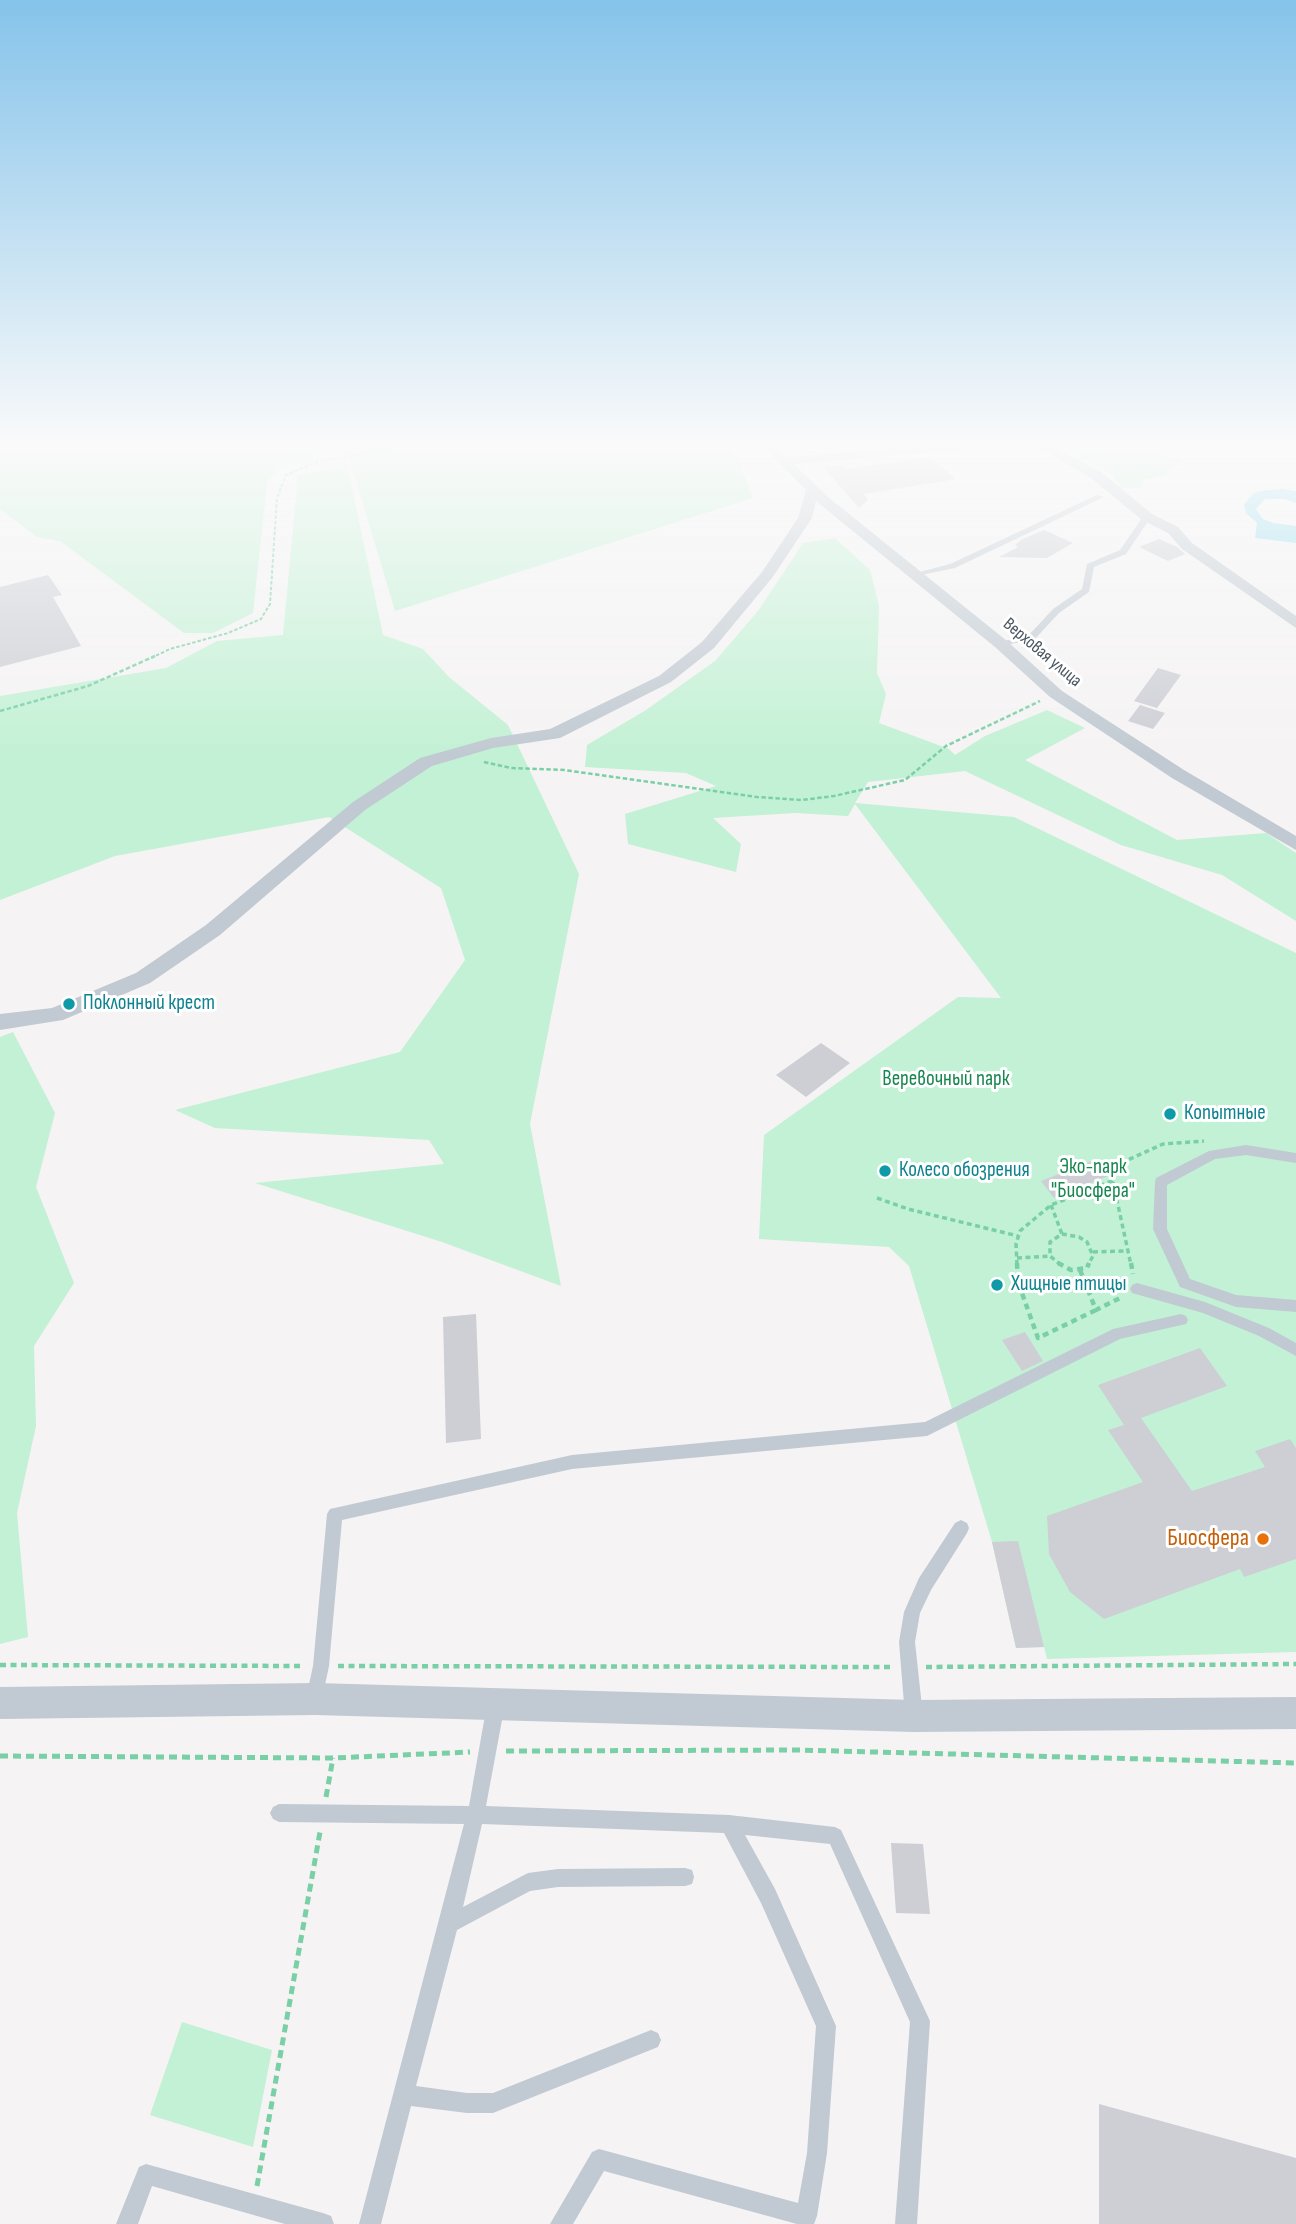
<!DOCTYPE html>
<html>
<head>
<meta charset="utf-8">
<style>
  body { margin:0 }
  canvas { display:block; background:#f5f3f3 }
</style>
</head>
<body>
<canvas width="1296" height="2224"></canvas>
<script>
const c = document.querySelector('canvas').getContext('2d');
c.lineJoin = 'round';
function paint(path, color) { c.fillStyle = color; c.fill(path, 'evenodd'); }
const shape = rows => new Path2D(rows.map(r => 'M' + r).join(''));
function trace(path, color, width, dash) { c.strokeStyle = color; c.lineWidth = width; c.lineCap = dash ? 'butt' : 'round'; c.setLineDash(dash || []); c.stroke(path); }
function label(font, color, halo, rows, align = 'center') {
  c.font = font + ' "Sofia Sans Condensed",sans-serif'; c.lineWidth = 6; c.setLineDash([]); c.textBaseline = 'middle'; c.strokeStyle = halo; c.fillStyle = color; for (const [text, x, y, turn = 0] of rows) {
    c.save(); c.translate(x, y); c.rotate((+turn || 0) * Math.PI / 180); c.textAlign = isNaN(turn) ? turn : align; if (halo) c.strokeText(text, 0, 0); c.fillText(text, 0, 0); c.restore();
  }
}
paint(shape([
  [0,443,725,443,739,462,753,498,395,611,349,457,331,452,280,468,267,483,253,613,213,633,184,633,60,541,37,537,0,509],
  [1056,443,1119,443,1181,461,1163,476,1143,480,1139,488,1121,487,1112,474],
  [347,464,383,635,423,649,449,677,508,725,579,874,530,1124,561,1286,442,1242,255,1183,444,1164,429,1140,215,1128,175,1110,400,1052,465,960,441,888,329,817,115,856,0,900,0,696,166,668,217,641,283,635,298,475],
  [835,538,870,570,879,606,877,673,886,694,879,723,949,749,955,755,985,736,1047,710,1085,728,1025,760,1177,840,1266,833,1296,853,1296,921,1222,875,1121,845,965,771,868,782,855,803,1014,817,1296,953,1296,1652,1047,1659,1044,1647,1016,1648,992,1542,909,1266,889,1247,759,1239,764,1135,958,997,1001,998,855,804,848,816,795,813,713,818,741,844,736,872,628,844,625,814,716,786,686,773,585,767,587,745,646,710,715,661,758,611,803,543],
  [13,1032,55,1113,36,1187,74,1283,34,1346,36,1426,17,1513,28,1637,0,1644,0,1037],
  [182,2022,272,2050,253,2147,150,2115]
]), '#c3f1d5');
paint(shape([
  [1282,489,1296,491,1296,503,1285,499,1265,499,1256,509,1263,519,1273,523,1296,526,1296,543,1255,538,1257,523,1246,513,1244,504,1253,494,1260,491]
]), '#90daee');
paint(shape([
  [930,457,956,479,864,494,868,500,859,508,823,467,843,465,846,469],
  [1044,530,1073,543,1047,558,999,557,1018,547,1015,545,1023,539],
  [1159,539,1177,547,1185,554,1168,561,1139,547],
  [48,575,62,595,53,597,81,646,0,667,0,587],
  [1158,668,1181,675,1157,708,1134,701],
  [1140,705,1165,713,1153,729,1128,721],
  [821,1043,850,1063,806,1097,776,1075],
  [1095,1160,1108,1176,1054,1198,1041,1181],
  [476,1314,481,1439,446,1443,443,1317],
  [1025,1332,1043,1361,1022,1371,1002,1340],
  [1200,1348,1227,1386,1141,1418,1192,1491,1265,1467,1255,1451,1290,1439,1296,1448,1296,1559,1244,1577,1240,1569,1104,1619,1070,1592,1049,1554,1047,1516,1143,1482,1108,1430,1124,1425,1098,1385],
  [1018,1541,1044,1647,1016,1648,992,1542],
  [891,1843,923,1844,930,1914,896,1913],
  [1099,2104,1296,2158,1296,2224,1099,2224]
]), '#cdcfd5');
trace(shape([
  [151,658,170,649,228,633,261,619,270,604,277,498,286,475,314,463,420,443]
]), '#7ad0a6', 2, [3.5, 2]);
trace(shape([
  [0,711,88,686,155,656],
  [484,762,511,768,564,770,757,797,802,800,834,796,905,780,946,746,1040,701]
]), '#7ad0a6', 2.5, [4.5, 2.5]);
trace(shape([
  [1113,1182,1131,1265],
  [877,1198,908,1209,1018,1236],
  [1051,1205,1062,1234],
  [1093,1252,1125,1251],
  [1017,1258,1050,1256],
  [1017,1265,1016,1244,1020,1231,1051,1205,1112,1181,1119,1164,1163,1144,1204,1141],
  [1061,1265,1050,1256,1050,1242,1062,1234,1079,1237,1087,1242,1093,1256,1088,1265]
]), '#7ad0a6', 3.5, [5, 3.5]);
trace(shape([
  [1017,1263,1018,1282,1038,1338,1096,1310],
  [1058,1263,1071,1270,1087,1268,1089,1263],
  [1131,1263,1133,1274],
  [1080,1270,1096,1310,1122,1297],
  [0,1665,302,1666],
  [338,1666,890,1667],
  [926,1667,1296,1664]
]), '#7ad0a6', 4.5, [6, 4.5]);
trace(shape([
  [506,1751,798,1750,1296,1763],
  [0,1756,333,1758,470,1752],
  [326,1797,333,1758],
  [257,2186,320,1832]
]), '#7ad0a6', 5, [8, 5]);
paint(shape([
  [1097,495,1104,497,955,568,916,576,912,574,950,564,1097,495],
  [1144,515,1151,517,1126,554,1094,567,1089,592,1059,613,1034,640,998,646,998,642,1028,636,1053,609,1082,589,1087,564,1120,550,1144,515],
  [1246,1145,1296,1153,1296,1163,1246,1155,1215,1159,1167,1185,1167,1229,1190,1279,1236,1295,1296,1300,1296,1312,1236,1307,1180,1287,1153,1229,1155,1182,1156,1178,1209,1151,1246,1145],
  [1137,1283,1205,1302,1269,1328,1296,1343,1296,1356,1259,1336,1203,1313,1132,1293,1130,1289,1132,1285,1137,1283],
  [1181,1314,1186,1316,1188,1320,1186,1324,1120,1339,927,1436,572,1469,342,1520,329,1666,321,1704,315,1707,309,1704,306,1698,313,1666,327,1514,330,1509,572,1455,925,1422,1113,1329,1181,1314],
  [961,1520,967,1523,969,1528,967,1533,931,1590,920,1613,915,1642,923,1716,920,1722,914,1725,908,1722,905,1716,899,1642,904,1612,919,1578,955,1523,961,1520],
  [496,1695,502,1698,505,1704,486,1806,729,1815,835,1827,841,1830,930,2021,917,2224,895,2224,910,2022,830,1844,745,1835,775,1889,836,2026,827,2153,817,2216,814,2224,797,2224,604,2171,573,2224,550,2224,592,2152,599,2149,798,2203,807,2153,816,2026,761,1903,724,1833,482,1824,463,1907,528,1873,558,1869,685,1868,692,1870,694,1877,692,1884,685,1886,558,1887,530,1891,457,1930,416,2086,467,2093,493,2093,651,2030,658,2033,661,2040,658,2047,493,2113,467,2113,411,2106,381,2224,359,2224,464,1824,279,1822,273,1819,270,1813,273,1807,279,1804,469,1806,487,1704,490,1698,496,1695],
  [146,2164,323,2213,331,2216,334,2224,285,2224,152,2186,138,2224,116,2224,139,2167,146,2164]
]), '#c1cad2');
paint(shape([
  [760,443,773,443,787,457,953,443,997,443,991,447,794,464,828,497,1007,641,1062,691,1184,770,1296,836,1296,850,1172,778,1050,697,995,647,816,501,812,518,772,578,714,648,671,682,560,738,493,748,432,766,365,810,220,935,150,983,63,1020,0,1030,0,1014,52,1008,136,973,206,925,353,802,420,758,491,738,550,729,659,676,702,642,762,572,798,518,806,490,760,443],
  [1032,443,1047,443,1101,472,1152,514,1178,527,1192,543,1296,616,1296,628,1182,549,1168,533,1142,520,1091,478,1032,443],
  [315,1683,914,1700,1296,1697,1296,1729,914,1732,315,1715,0,1719,0,1687,315,1683]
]), '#c1cad2');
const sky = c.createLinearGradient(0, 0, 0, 754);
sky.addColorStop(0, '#85c3ea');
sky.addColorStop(0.59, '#fafafa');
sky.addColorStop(1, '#fafafa00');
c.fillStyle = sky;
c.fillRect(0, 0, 1296, 754);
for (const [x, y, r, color] of [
  [69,1004,7,"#0f9aa8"],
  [1170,1114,7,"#0f9aa8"],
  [885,1171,7,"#0f9aa8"],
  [997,1285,7,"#0f9aa8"],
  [1263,1539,7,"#e8710a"]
]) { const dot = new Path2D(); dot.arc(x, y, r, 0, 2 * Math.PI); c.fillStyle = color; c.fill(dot); trace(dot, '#fff', 2.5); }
label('18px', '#4a5661', '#fff', [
  ["Верховая улица",1042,653,40]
]);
label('21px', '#0d838f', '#fff', [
  ["Поклонный крест",83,1004],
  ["Копытные",1184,1114],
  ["Колесо обозрения",899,1171],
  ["Хищные птицы",1011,1285]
], 'left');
label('21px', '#17864f', '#fff', [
  ["Веревочный парк",946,1080],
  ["Эко-парк",1093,1168],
  ["\"Биосфера\"",1093,1192]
]);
label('24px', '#c56008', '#fff', [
  ["Биосфера",1249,1539]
], 'right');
</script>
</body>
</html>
